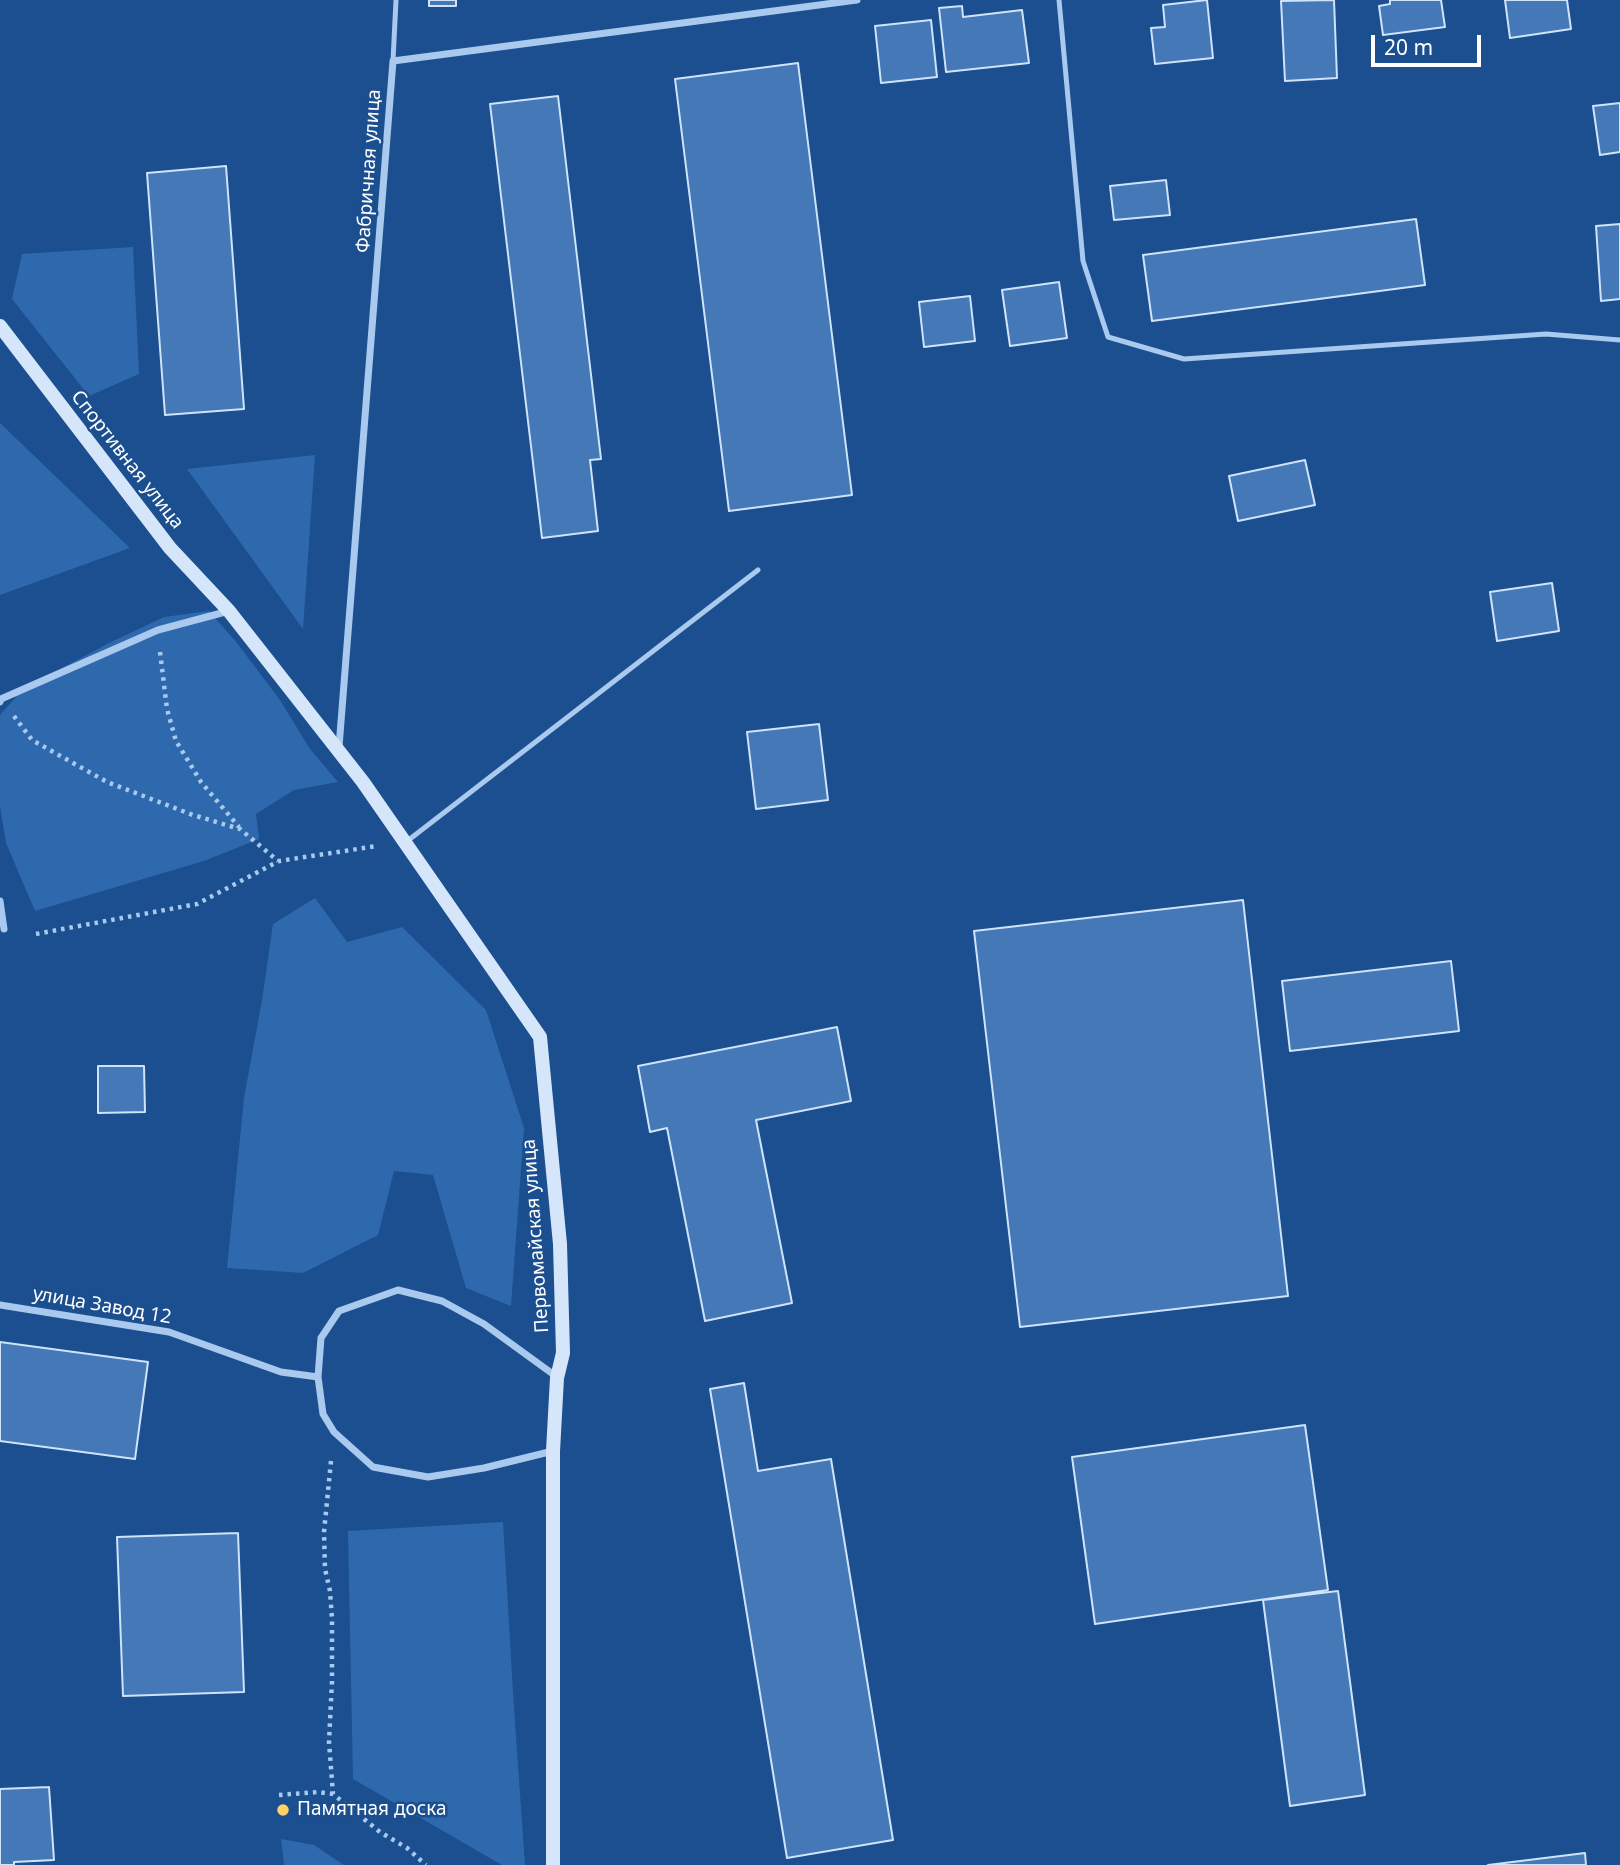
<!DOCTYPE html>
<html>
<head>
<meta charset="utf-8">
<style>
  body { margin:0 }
  #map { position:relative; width:1620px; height:1865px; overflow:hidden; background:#1b4f8f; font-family:"Noto Sans",sans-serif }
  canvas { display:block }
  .scale { position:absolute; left:1371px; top:35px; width:110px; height:32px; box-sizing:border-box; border:4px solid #fff; border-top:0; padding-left:9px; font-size:21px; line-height:24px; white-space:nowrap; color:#fff; -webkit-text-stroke:5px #1b4f8f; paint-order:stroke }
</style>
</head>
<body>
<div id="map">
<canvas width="1620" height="1865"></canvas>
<div class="scale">20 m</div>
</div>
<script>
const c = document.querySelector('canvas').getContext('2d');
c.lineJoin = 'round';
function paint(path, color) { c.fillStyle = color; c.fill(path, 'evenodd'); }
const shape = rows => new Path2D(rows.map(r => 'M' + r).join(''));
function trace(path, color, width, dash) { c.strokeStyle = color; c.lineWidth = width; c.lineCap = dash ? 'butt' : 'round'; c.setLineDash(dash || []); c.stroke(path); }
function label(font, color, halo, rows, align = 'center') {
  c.font = font + ' "Noto Sans",sans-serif'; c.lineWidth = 5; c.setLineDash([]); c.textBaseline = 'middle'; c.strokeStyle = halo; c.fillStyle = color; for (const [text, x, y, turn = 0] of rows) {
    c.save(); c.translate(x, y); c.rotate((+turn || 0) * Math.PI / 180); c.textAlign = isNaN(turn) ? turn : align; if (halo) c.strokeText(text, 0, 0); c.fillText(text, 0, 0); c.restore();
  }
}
paint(shape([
  [133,247,139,374,89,396,12,299,22,254],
  [0,423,130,548,0,595],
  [315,455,303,629,187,469],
  [209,611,237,643,280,700,310,749,338,782,294,790,256,814,259,839,204,861,35,911,6,843,0,806,0,715,23,689,109,643,164,617],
  [315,898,347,942,402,927,486,1010,524,1128,511,1306,466,1288,433,1175,394,1171,378,1235,303,1273,227,1268,244,1098,262,1000,273,924],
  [503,1522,514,1708,525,1865,502,1865,353,1779,348,1531],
  [281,1839,314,1845,344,1865,284,1865]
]), '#2e69ad');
const building = shape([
  [429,0,456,0,456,6,429,6,429,0],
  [1207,0,1213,58,1155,64,1151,28,1165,27,1163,5,1207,0],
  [1334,0,1337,78,1285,81,1281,1,1334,0],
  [1390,0,1441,0,1445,27,1383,35,1379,6,1390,4,1390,0],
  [1505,0,1567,0,1571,29,1510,38,1505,0],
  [962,6,963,17,1022,10,1029,63,946,72,939,8,962,6],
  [931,20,937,77,881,83,875,26,931,20],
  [798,63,852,495,729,511,675,79,798,63],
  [558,96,601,459,590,460,598,531,542,538,490,104,558,96],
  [1620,103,1620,152,1600,155,1593,106,1620,103],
  [226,166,244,409,165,415,147,173,226,166],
  [1166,180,1170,215,1114,220,1110,186,1166,180],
  [1416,219,1425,285,1152,321,1143,255,1416,219],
  [1620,224,1620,299,1601,301,1596,226,1620,224],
  [1059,282,1067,338,1010,346,1002,290,1059,282],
  [970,296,975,341,924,347,919,302,970,296],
  [1305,460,1315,505,1238,521,1229,476,1305,460],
  [1552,583,1559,631,1497,641,1490,592,1552,583],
  [819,724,828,800,756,809,747,732,819,724],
  [1243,900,1288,1296,1020,1327,974,931,1243,900],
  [1451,961,1459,1031,1290,1051,1282,981,1451,961],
  [837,1027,851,1101,756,1120,792,1303,705,1321,667,1128,650,1132,638,1066,837,1027],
  [98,1066,144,1066,145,1112,98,1113,98,1066],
  [0,1342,148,1362,135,1459,0,1441,0,1342],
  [744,1383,758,1471,831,1459,893,1840,787,1858,710,1389,744,1383],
  [1305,1425,1328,1590,1095,1624,1072,1457,1305,1425],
  [238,1533,244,1692,123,1696,117,1537,238,1533],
  [1338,1591,1365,1795,1290,1806,1263,1600,1338,1591],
  [49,1787,54,1860,14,1862,14,1865,0,1865,0,1789,49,1787],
  [1585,1853,1586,1865,1488,1865,1585,1853]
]);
paint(building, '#4478b7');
trace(building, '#cfe3fa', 2);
trace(shape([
  [160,652,167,709,176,741,201,782,239,827],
  [14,716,32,740,107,782,193,815,240,829,278,861],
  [36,934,197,904,279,861,377,846],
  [331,1461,324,1532,325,1569,330,1591,332,1619,332,1681,329,1742,333,1794,380,1832,407,1848,426,1865],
  [279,1795,318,1792,333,1794]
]), '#a9c9ee', 4.5, [3.5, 5]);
trace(shape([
  [1059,0,1083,261,1108,337,1184,359,1546,334,1620,340],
  [393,61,396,0],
  [406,842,758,570]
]), '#a9c9ee', 5);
trace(shape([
  [0,702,1,699,158,630,229,611],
  [339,747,393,61,857,0],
  [0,901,4,929],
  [0,1305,169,1332,281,1372,318,1377],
  [553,1451,484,1468,428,1477,373,1467,334,1432,323,1414,318,1377,321,1338,339,1311,398,1290,442,1301,484,1324,557,1377]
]), '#a9c9ee', 7);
trace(shape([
  [0,326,170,548,229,611,363,782,540,1037,560,1244,563,1353,557,1378,553,1451,553,1865]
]), '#d6e6fa', 14);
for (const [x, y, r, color] of [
  [283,1810,7,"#ffd166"]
]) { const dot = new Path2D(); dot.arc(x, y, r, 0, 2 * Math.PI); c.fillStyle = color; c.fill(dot); trace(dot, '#1b4f8f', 2.5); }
label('19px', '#fff', '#1b4f8f', [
  ["Фабричная улица",369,171,-86],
  ["Спортивная улица",127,460,52],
  ["Первомайская улица",536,1236,-94],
  ["улица Завод 12",102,1306,10]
]);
label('19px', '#fff', '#1b4f8f', [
  ["Памятная доска",297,1810]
], 'left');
</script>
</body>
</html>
